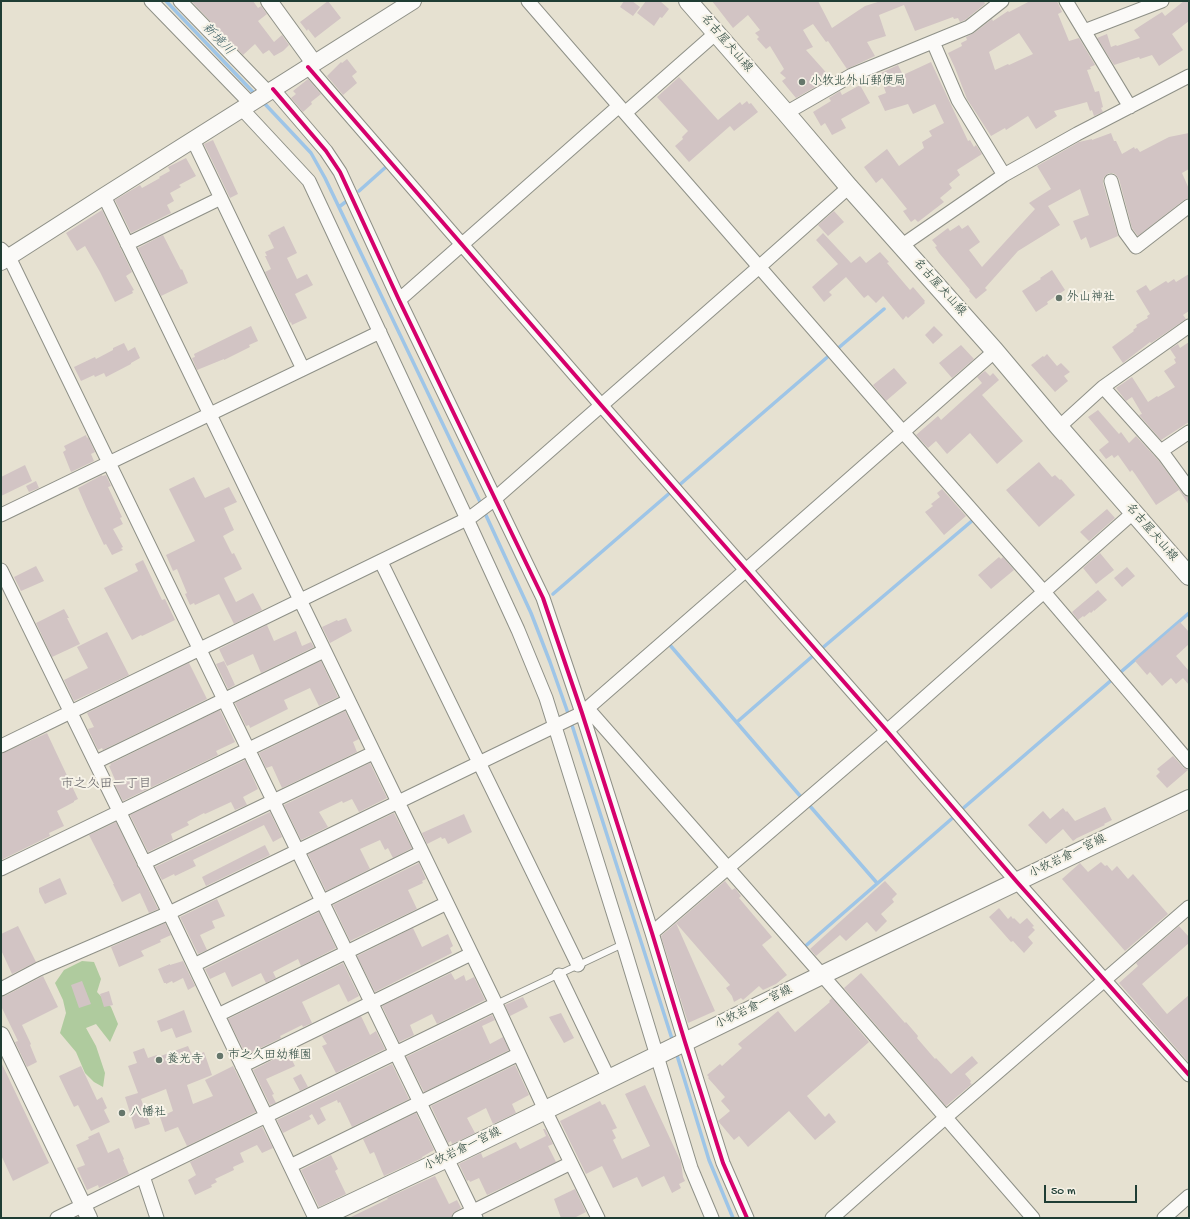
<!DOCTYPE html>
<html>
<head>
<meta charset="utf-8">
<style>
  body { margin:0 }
  #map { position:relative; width:1190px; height:1219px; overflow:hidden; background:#e6e1d1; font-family:"Gochi Hand",sans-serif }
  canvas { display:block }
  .frame { position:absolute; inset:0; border:2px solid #1f3d34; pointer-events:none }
  .scale { position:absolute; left:1044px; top:1185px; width:93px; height:18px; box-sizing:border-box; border:2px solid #1f3d34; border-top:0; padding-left:5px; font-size:12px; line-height:14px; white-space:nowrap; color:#1f3d34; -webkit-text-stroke:3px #f7f3e8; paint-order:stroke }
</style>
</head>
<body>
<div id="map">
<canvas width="1190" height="1219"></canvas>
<div class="frame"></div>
<div class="scale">50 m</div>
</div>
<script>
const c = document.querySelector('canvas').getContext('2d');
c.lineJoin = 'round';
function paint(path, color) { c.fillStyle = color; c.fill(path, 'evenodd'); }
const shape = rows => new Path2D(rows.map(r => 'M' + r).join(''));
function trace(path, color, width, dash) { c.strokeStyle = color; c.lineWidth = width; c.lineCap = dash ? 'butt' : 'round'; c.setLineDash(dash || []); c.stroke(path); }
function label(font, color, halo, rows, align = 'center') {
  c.font = font + ' "Gochi Hand","Klee One",sans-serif'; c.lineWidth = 4; c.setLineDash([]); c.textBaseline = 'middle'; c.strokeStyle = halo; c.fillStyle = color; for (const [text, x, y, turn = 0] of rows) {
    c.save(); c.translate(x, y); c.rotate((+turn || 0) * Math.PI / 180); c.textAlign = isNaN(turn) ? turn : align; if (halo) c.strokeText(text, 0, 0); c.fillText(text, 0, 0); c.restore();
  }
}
paint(shape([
  [82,961,94,962,101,979,97,992,111,1007,118,1024,110,1042,96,1024,86,1028,96,1046,105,1073,103,1087,94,1082,85,1073,76,1052,60,1033,66,1013,63,1000,55,983,64,970]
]), '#afcb9e');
trace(shape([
  [166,1,254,93],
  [265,104,311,153,325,178,482,506],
  [359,191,387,166],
  [339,207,348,200],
  [836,350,884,309],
  [677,487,831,354],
  [484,511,531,613,550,662,569,716],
  [553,594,672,491],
  [669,644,801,797],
  [820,650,973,520],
  [571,722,673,1042],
  [737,722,815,654],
  [809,805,877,883],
  [960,811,1189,613],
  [802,949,956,815],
  [676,1052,709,1160,733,1218]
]), '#9ec5e7', 3.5);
paint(shape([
  [191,1,253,1,258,8,261,6,267,14,258,21,274,42,282,35,289,45,283,51,274,56,269,50,263,54,255,44,243,55],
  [328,1,341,18,315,38,308,29,307,31,300,22],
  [624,1,632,1,640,7,633,16,620,7],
  [646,1,660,1,669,9,662,18,660,17,654,26,637,13],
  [712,1,818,1,832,28,865,6,881,1,984,1,985,4,965,20,960,22,958,18,954,19,953,17,915,31,904,5,879,15,886,36,867,42,875,56,847,69,828,41,826,42,813,24,803,30,813,47,806,50,831,78,821,84,820,83,815,87,796,98,782,81,786,78,780,73,784,69,770,46,766,49,757,39,759,37,755,33,760,30,748,15,733,28],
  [1030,1,1057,1,1062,12,1058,14,1069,41,1079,38,1095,65,1090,67,1091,69,1087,70,1095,92,1099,91,1103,107,1101,108,1103,112,1094,116,1092,110,1090,111,1087,102,1054,111,1057,116,1036,129,1028,116,1006,130,1005,128,991,136,967,99,955,68,948,53,962,46,961,43,967,40,966,37,974,33,992,19,993,21,1008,11,1009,12],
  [1019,33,1033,54,1009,65,1008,64,995,70,989,52],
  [1184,1,1189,1,1189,21,1172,34,1183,50,1159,66,1152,55,1140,59,1139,57,1114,65,1097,38,1107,34,1111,47,1116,45,1117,46,1140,38,1134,30,1162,12,1165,16],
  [347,59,357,72,352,76,357,83,343,95,327,76,341,62,342,63],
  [931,62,968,141,970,140,974,147,976,145,982,154,957,170,960,175,949,184,952,188,940,198,944,202,918,222,915,219,911,222,903,211,907,209,882,178,876,183,864,167,887,149,899,166,924,148,922,142,932,136,929,131,944,123,935,104,913,114,908,104,885,111,878,96,886,93,882,82,884,81,881,73,898,65,903,75],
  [679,77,718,120,740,102,742,105,747,101,749,104,751,103,758,112,734,131,730,126,689,162,675,146,683,139,682,137,688,131,657,97],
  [308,79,321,94,311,102,312,104,303,112,291,98,296,94,293,91],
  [860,85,870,103,841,119,846,128,832,135,825,123,821,126,813,112,831,101,829,98,840,91,842,95],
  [1111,133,1114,141,1116,141,1122,154,1134,147,1135,149,1137,148,1140,152,1169,137,1189,133,1189,169,1182,173,1189,189,1189,198,1184,200,1138,236,1132,228,1119,179,1116,175,1113,173,1109,173,1105,176,1103,179,1103,183,1118,236,1090,248,1086,237,1081,240,1073,221,1089,215,1080,189,1048,206,1060,225,1018,251,985,288,987,290,976,299,969,291,970,290,939,253,935,247,937,246,932,240,948,228,950,231,959,225,962,229,968,225,980,242,969,250,982,267,1035,209,1029,203,1051,189,1037,166,1079,142,1092,139,1092,140],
  [213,140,238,194,230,198,204,144],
  [186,158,196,176,179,185,181,187,170,193,174,201,167,205,171,213,131,233,115,200,140,185,142,188,160,178,159,177,170,171,168,167],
  [102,210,132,272,126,276,134,290,132,291,133,293,115,302,100,272,85,246,77,251,66,233],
  [834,211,844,222,828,236,818,225],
  [284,226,297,253,287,258,297,279,307,274,313,285,295,294,307,318,292,325,291,322,290,323,265,272,271,269,265,256,267,256,265,252,274,248,268,235,271,234,270,233],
  [823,233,851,263,860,256,866,263,880,252,889,262,887,263,910,290,913,287,925,301,924,302,925,303,908,318,906,316,903,320,883,296,876,303,868,295,864,298,846,277,829,292,832,295,824,302,812,287,838,264,816,240],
  [163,235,181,270,182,269,188,283,161,296,138,248],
  [1052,270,1065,290,1047,302,1048,304,1036,312,1022,291,1041,279,1040,278],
  [1189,274,1189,311,1183,315,1186,319,1151,343,1150,342,1123,363,1112,347,1134,331,1133,330,1137,327,1136,325,1148,318,1147,316,1150,314,1136,291,1146,285,1150,291,1166,281,1168,283,1174,279,1176,282],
  [251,326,258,341,249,345,250,347,224,360,224,359,197,370,192,358,195,357,194,354],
  [934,326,943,335,933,344,925,335],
  [1189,342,1189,422,1161,440,1139,415,1142,414,1132,397,1126,401,1116,388,1132,377,1148,402,1157,396,1158,397,1175,387,1164,371,1176,363,1174,359,1176,358,1170,349,1178,344,1180,348],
  [124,343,128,351,135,347,140,358,131,363,131,364,106,377,104,373,95,377,94,375,81,381,74,367,95,357,96,359,113,350,113,348],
  [961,345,974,359,952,378,939,363],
  [1047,354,1057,366,1061,363,1070,372,1064,376,1068,381,1055,392,1031,365,1043,356,1044,357],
  [894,368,907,383,886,401,873,385],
  [985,371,990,376,993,373,999,380,982,395,1023,441,997,464,970,433,947,454,936,441,928,448,916,435,938,416,941,420,982,383,977,377],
  [1098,410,1119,434,1121,432,1129,443,1136,436,1159,461,1183,494,1185,496,1189,497,1189,505,1179,490,1156,505,1135,474,1132,470,1130,472,1118,455,1114,458,1112,455,1106,459,1099,450,1109,442,1088,417],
  [86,435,87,438,88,437,95,452,91,454,94,461,71,472,63,452,66,450,64,446],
  [1039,462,1052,477,1055,475,1060,480,1061,479,1075,495,1039,527,1006,490],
  [25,465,32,481,1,496,1,477],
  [102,475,102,476,106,475,111,486,108,487,122,517,120,518,123,524,113,529,123,547,121,548,123,550,112,555,106,544,104,545,87,509,78,488],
  [194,477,205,498,229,487,237,502,224,508,234,530,223,536,232,554,234,553,242,569,224,578,236,602,253,593,262,610,234,624,219,594,195,605,194,603,190,605,185,594,187,593,177,569,173,571,166,555,195,541,169,489],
  [36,481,39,488,29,492,26,486],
  [942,489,966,516,944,535,925,512,933,506,931,504,940,497,937,493],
  [1107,509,1115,518,1089,541,1080,532],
  [1100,553,1114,570,1096,584,1083,568],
  [999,557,1001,559,1003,557,1014,570,991,589,978,575],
  [143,560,162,600,165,599,175,620,142,636,141,635,132,640,104,588,138,571,135,564],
  [36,566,44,581,21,591,14,577],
  [1127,567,1135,576,1122,587,1114,578],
  [1098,590,1107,600,1094,611,1094,610,1091,613,1090,612,1084,617,1083,616,1078,620,1072,612],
  [64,609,69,618,67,618,80,644,52,657,36,623],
  [346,618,352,631,330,643,322,627,337,620,338,621],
  [1180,622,1189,632,1189,644,1176,656,1189,671,1189,685,1183,678,1176,684,1171,678,1162,686,1150,672,1147,675,1135,661],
  [267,625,274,641,296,631,302,646,311,642,314,647,261,673,253,654,227,666,219,649],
  [107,632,129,675,74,701,64,680,88,668,77,647],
  [224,661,235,685,228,689,216,664],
  [321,661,338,697,319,706,310,688,284,700,288,709,250,728,249,725,246,726,235,703],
  [189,663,207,699,103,750,102,748,98,750,88,729,94,727,87,713],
  [220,710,235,742,216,751,218,755,123,801,114,783,116,782,109,766,111,765,110,764],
  [345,711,359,739,353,742,357,752,282,788,272,766,266,768,259,753],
  [47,733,78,799,74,801,74,802,57,811,64,826,49,833,50,836,1,860,1,754],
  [1173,756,1183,767,1188,770,1167,788,1156,776,1160,772,1157,769],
  [245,760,258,789,243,797,247,805,235,810,231,802,205,814,204,813,187,822,189,825,171,834,173,840,148,852,130,815],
  [370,763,387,798,359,812,352,799,343,803,342,801,319,812,328,827,301,840,284,805],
  [1105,807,1112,820,1104,824,1105,825,1077,838,1073,841,1063,829,1046,844,1028,825,1043,811,1050,819,1063,808,1066,812,1067,811,1075,821],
  [270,812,282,837,273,842,264,825,193,860,196,866,175,876,174,874,162,880,155,867],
  [394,813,412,848,393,858,388,848,385,850,380,840,360,849,370,869,326,891,308,854],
  [464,814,472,832,448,844,445,838,442,839,441,837,427,844,422,833],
  [116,822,158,909,149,913,140,893,122,902,113,884,114,884,89,835],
  [265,845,270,855,206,886,202,877],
  [1101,862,1105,866,1107,865,1112,871,1117,866,1128,879,1133,874,1168,914,1125,951,1062,879,1080,863,1088,872],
  [419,863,426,879,422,881,423,883,408,890,417,909,350,941,333,905],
  [60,878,67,894,45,904,39,892,39,888],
  [725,881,732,890,735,888,741,896,739,898,772,937,762,945,787,975,776,984,763,990,759,986,743,1000,741,998,734,1002,732,996,726,988,730,985,676,923],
  [885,881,897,894,892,899,894,902,881,914,887,921,876,932,867,922,846,941,840,935,816,956,810,949],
  [217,899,225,916,212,921,215,928,200,935,207,950,198,954,180,917],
  [999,908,1008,919,1011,916,1013,919,1014,918,1020,924,1027,918,1034,926,1032,927,1035,930,1028,937,1033,943,1024,953,1013,941,1011,942,989,917],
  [319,912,336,948,301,966,298,959,273,972,276,978,266,983,261,973,232,987,225,972,210,979,205,969],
  [165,923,171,935,160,940,161,942,141,951,144,956,119,967,111,947],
  [676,923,715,1011,688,1023,661,936],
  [18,926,36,962,12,974,1,950,1,934],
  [1179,926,1189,937,1189,943,1142,984,1167,1014,1189,995,1189,1063,1119,983,1138,966,1136,963],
  [413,928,422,947,448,934,453,946,450,948,452,953,375,992,357,956],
  [183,961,195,986,188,990,183,978,173,983,172,981,166,984,166,983,164,983,158,969,170,964,170,965],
  [343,963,359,996,348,1002,339,984,302,1002,312,1023,303,1027,302,1025,280,1036,281,1038,246,1055,228,1019],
  [451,973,455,980,464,975,466,981,474,977,485,1000,437,1024,432,1014,410,1025,414,1035,399,1042,382,1006],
  [861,973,905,1023,906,1022,918,1036,917,1038,935,1059,936,1058,951,1074,972,1056,978,1063,965,1074,971,1081,970,1083,972,1084,946,1106,844,988],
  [43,976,58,1007,22,1025,31,1044,30,1045,37,1062,27,1067,15,1042,18,1041,1,1006,1,997,5,996],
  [82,981,91,1004,79,1008,71,985],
  [109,991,113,1005,104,1007,100,994],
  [523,997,528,1007,510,1016,505,1005],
  [832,998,869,1042,807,1096,825,1117,829,1113,836,1122,815,1140,789,1111,748,1147,739,1136,734,1140,718,1121,730,1111,721,1101,725,1097,708,1078,709,1077,707,1075,720,1064,722,1066,742,1048,738,1044,778,1011,795,1032,830,1002,829,1001],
  [184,1010,192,1032,176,1038,172,1028,161,1032,157,1021],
  [561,1013,574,1038,564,1043,549,1017],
  [492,1015,495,1020,482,1026,490,1044,503,1037,509,1050,424,1092,406,1057],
  [361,1016,370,1035,376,1031,385,1049,336,1073,322,1046,327,1044,322,1036],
  [188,1046,193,1057,204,1052,212,1075,187,1085,193,1104,213,1096,205,1080,233,1066,256,1112,187,1146,178,1127,165,1132,160,1117,173,1111,166,1089,141,1099,150,1124,135,1129,125,1097,138,1093,128,1066,137,1063,133,1052,144,1048,148,1058,157,1055,158,1057],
  [288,1052,295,1066,266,1079,274,1094,272,1095,276,1103,270,1105,253,1070],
  [1,1062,49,1163,13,1181,1,1155],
  [392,1064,409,1099,352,1127,340,1102,338,1103,337,1100,320,1108,326,1120,318,1125,312,1114,309,1116,311,1119,283,1133,277,1120],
  [515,1065,529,1095,512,1104,516,1113,493,1124,486,1108,467,1118,475,1133,452,1144,451,1141,448,1143,431,1106],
  [81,1066,97,1100,102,1097,107,1108,104,1110,110,1122,91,1131,78,1105,74,1107,59,1076],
  [301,1074,308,1087,300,1091,293,1078],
  [645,1085,681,1162,683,1177,685,1181,679,1184,681,1188,672,1193,664,1176,642,1187,637,1177,613,1188,602,1166,586,1174,560,1121,600,1101,602,1105,605,1104,617,1128,612,1130,616,1138,613,1140,622,1159,650,1146,625,1094],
  [416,1113,434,1150,422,1157,422,1158,384,1176,374,1152,370,1154,363,1139],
  [262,1127,273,1148,262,1153,257,1145,240,1153,244,1162,233,1167,234,1170,215,1179,217,1182,211,1185,212,1187,195,1195,188,1180,196,1175,190,1162],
  [543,1129,545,1129,553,1144,548,1146,556,1162,487,1195,479,1178,470,1182,469,1180,467,1181,459,1164,481,1153,483,1158,516,1142,520,1149,546,1136],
  [99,1132,108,1153,119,1148,124,1159,123,1160,129,1174,99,1188,98,1185,87,1190,77,1168,85,1165,76,1145,89,1139,88,1137],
  [331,1155,338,1169,335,1171,346,1194,319,1207,301,1170],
  [435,1176,449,1204,457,1200,461,1208,453,1213,451,1218,349,1218,388,1199,387,1198],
  [575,1189,586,1212,574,1218,561,1218,554,1199]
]), '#d2c4c4');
const service = shape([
  [496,1004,623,944]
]);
const minor = shape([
  [151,1,250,103],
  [180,1,268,92],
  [528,1,619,106,903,432,1044,592,1189,762],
  [1066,1,1130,107],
  [1084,31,1162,1],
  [933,42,958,100,1004,175],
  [308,67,601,405,887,731,1017,882,1189,1075],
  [273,89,326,151,340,172,399,300,543,598,582,713,652,933,685,1042,723,1163,747,1218],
  [242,109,309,181,467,519,518,630,546,698,623,944,691,1168,712,1218],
  [625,113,716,33],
  [786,113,852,75,969,27,1002,1],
  [193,140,303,369],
  [1111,181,1125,232,1136,247,1189,206],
  [104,196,496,1004,545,1110,598,1218],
  [127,244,221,198],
  [901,246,1004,175,1077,134,1189,76],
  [1,249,9,257,476,1218],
  [399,300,619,106],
  [1189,326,1103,387,1165,456,1189,489],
  [1059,427,1103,387],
  [1161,451,1189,432],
  [1,515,380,332],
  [381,562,578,965],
  [1,570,169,913,315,1218],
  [588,709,822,975,1033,1218],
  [1,746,471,517,491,502,759,267,849,187],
  [96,762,324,651],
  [144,863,373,753],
  [1,869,348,701],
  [652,933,887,731,1134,512],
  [194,965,422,852],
  [559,975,609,1079],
  [1,989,39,969,169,913,582,713,746,570,995,351],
  [218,1015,447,903],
  [242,1066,471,954],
  [290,1166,519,1054],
  [143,1176,157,1218],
  [57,1218,496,1004],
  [459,1218,571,1163],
  [832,1218,945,1118,1189,907],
  [1164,1218,1189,1196]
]);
const tertiary = shape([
  [269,1,314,63],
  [1,262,104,196,413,1],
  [1,1035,89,1218]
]);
const secondary = shape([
  [688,1,786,113,849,187,995,351,1059,427,1189,576],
  [320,1218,447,1158,822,975,1189,799]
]);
trace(service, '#8e9087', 8);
trace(minor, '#8e9087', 15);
trace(tertiary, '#8e9087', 18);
trace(secondary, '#8e9087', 20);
trace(service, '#fbfaf8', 6);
trace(minor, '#fbfaf8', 13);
trace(tertiary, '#fbfaf8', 16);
trace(secondary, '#fbfaf8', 18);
trace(shape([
  [308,67,601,405,887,731,1017,882,1189,1075],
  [273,89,326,151,340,172,399,300,543,598,582,713,652,933,685,1042,723,1163,747,1218]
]), '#d6006c', 4);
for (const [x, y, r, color] of [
  [802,82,4,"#65766b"],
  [1059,298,4,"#65766b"],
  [220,1056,4,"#65766b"],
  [159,1060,4,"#65766b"],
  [122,1113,4,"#65766b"]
]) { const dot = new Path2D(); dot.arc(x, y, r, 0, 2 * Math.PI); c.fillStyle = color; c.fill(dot); trace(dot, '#f7f3e8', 1.5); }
label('12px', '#1f3d34', '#f7f3e8', [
  ["名古屋犬山線",726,44,49],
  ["名古屋犬山線",939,288,48],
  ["名古屋犬山線",1151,533,49],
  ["小牧岩倉一宮線",1068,857,-26],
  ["小牧岩倉一宮線",754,1008,-26],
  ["小牧岩倉一宮線",463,1150,-26]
]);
label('12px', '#1f3d34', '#f7f3e8', [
  ["小牧北外山郵便局",810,82],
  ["外山神社",1067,298],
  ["市之久田幼稚園",228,1056],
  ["養光寺",167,1060],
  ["八幡社",130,1113]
], 'left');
label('italic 13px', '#375c63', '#f7f3e8', [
  ["新境川",217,40,46]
]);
label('13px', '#5f5e63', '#f7f3e8', [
  ["市之久田一丁目",106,785]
]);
</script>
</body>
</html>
